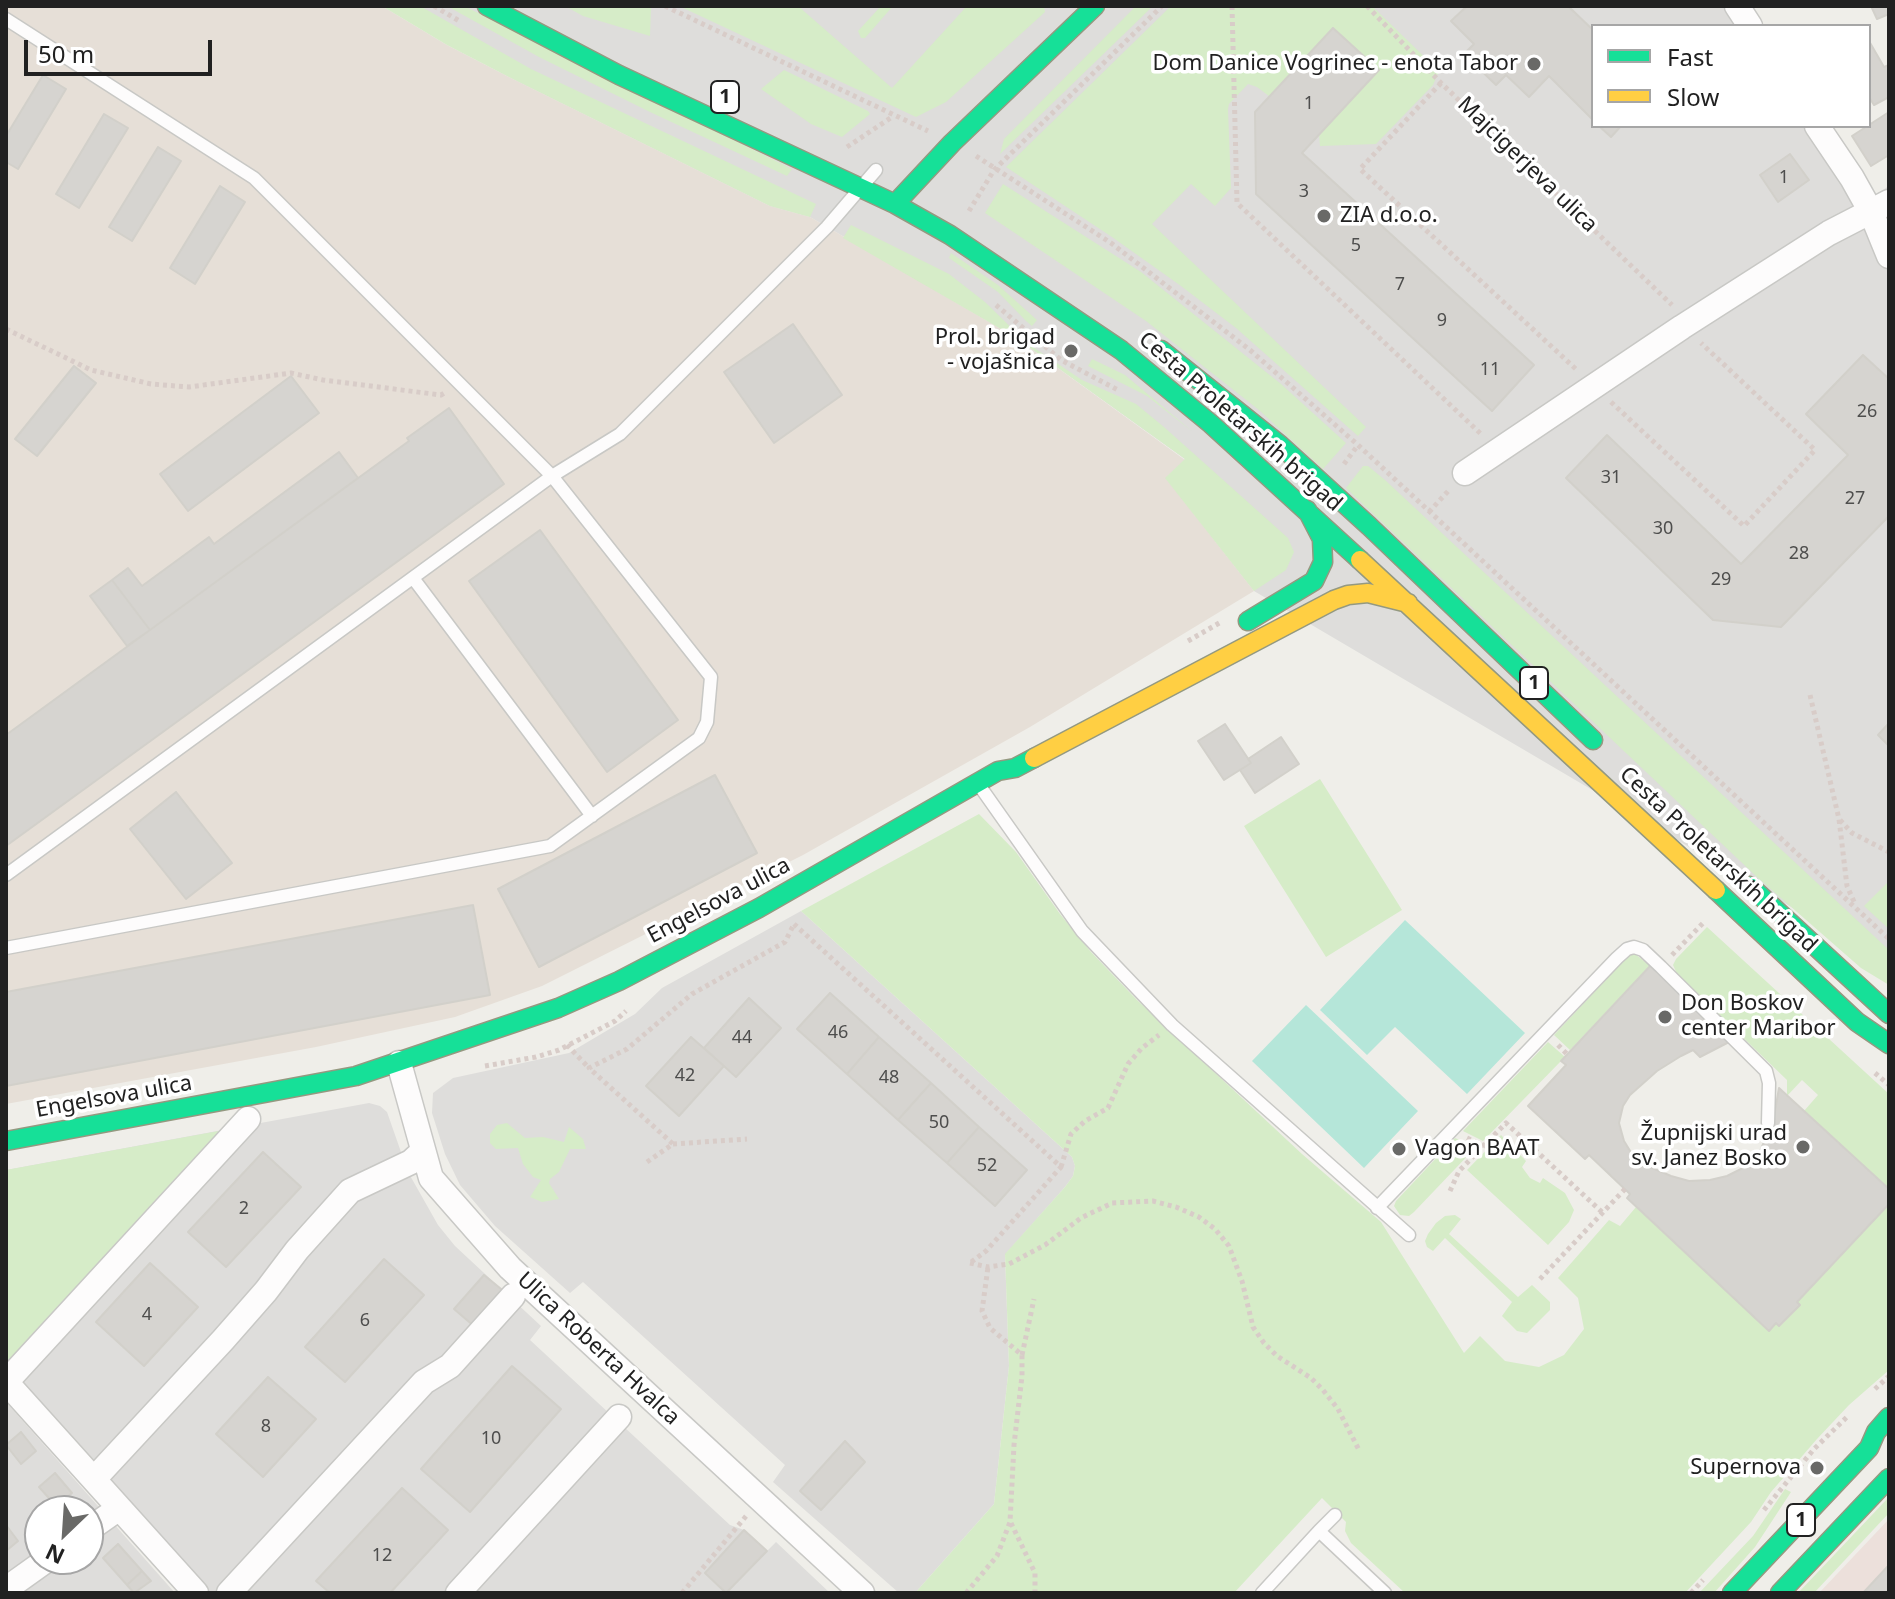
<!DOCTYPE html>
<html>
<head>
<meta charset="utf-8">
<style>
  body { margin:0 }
  #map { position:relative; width:1895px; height:1599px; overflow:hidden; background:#efeee9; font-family:"Noto Sans",sans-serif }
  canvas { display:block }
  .frame { position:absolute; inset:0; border:8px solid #212121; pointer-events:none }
  .legend { position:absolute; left:1591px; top:24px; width:280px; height:104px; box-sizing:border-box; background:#fff; border:2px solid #a6a6a6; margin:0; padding:10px 14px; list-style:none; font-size:24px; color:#212121 }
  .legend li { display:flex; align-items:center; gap:16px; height:40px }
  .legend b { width:40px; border:2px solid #a6a6a6 }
  .north { position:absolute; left:24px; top:1495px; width:80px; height:80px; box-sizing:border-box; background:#fff; border:2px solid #a6a6a6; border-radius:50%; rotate:205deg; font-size:22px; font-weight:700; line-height:32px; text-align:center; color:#212121 }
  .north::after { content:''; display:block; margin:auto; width:28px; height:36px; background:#696967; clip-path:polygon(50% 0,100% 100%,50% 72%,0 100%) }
  .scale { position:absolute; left:24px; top:40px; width:188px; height:36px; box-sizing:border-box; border:4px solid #212121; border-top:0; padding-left:10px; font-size:24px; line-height:28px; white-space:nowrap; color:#212121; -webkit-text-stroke:6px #fff; paint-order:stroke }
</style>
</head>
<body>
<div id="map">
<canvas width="1895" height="1599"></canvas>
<div class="frame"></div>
<ul class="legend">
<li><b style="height:10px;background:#16e098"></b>Fast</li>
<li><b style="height:10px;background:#ffcf43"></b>Slow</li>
</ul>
<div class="north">N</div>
<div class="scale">50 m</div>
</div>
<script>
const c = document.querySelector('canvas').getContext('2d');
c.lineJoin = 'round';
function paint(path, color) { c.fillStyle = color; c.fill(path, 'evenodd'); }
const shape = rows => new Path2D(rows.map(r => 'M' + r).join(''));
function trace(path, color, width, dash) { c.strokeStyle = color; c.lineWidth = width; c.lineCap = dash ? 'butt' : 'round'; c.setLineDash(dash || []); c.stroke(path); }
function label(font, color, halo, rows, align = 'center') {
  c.font = font + ' "Noto Sans",sans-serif'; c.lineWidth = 7; c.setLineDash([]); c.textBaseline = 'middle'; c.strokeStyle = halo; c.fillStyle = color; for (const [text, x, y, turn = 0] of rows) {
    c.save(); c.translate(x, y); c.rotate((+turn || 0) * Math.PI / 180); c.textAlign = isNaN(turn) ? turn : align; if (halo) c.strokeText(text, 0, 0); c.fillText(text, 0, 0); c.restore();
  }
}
paint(shape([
  [382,6,1749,6,1762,26,1593,26,1593,126,1827,126,1873,196,1889,186,1889,969,1866,951,1254,591,1165,478,1185,459,1015,337,810,217,770,206,509,77],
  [801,911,1072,1157,1075,1166,1073,1176,1065,1187,1005,1255,1009,1366,994,1504,915,1593,899,1593,773,1482,785,1465,583,1282,570,1293,495,1226,460,1185,445,1154,432,1113,433,1093,453,1078,569,1053,635,1014,662,988],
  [369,1103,380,1106,387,1112,408,1172,438,1225,455,1246,541,1326,530,1340,730,1525,744,1530,767,1551,776,1542,830,1593,208,1593,6,1364,6,1170],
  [6,1402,175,1593,6,1593],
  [40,1511,88,1511,88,1559,40,1559]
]), '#dedddb');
paint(shape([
  [1889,1519,1889,1593,1819,1593]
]), '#ece0db');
paint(shape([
  [6,6,382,6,447,45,509,77,770,206,810,217,1015,337,1185,460,1166,478,1254,591,1030,727,803,855,542,986,455,1017,316,1047,6,1104]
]), '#e6dfd7');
paint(shape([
  [382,6,420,6,531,69,816,204,810,217,770,206,509,77,447,45],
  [447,6,464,6,792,169,787,176,650,112,539,57],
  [565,6,648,6,651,7,650,36,583,16],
  [679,6,798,6,892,88,967,6,1044,6,1045,12,946,102,916,117],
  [881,6,893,6,865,38,861,38,858,31],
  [1136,6,1153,6,1000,154,1004,139],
  [1171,6,1372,6,1439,71,1433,85,1376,144,1320,146,1319,134,1257,87,1248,84,1229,104,1228,109,1231,188,1215,206,1191,184,1152,224,1366,427,1358,436,1236,328,1181,286,1112,237,1006,167],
  [784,70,868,111,870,114,842,137,811,124,761,89],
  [1003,184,1141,272,1281,384,1346,443,1323,469,1259,410,1146,321,985,213],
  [851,225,949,274,985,302,1027,343,1082,380,1136,404,1164,427,1288,538,1294,552,1286,570,1254,591,1165,478,1185,459,1015,337,843,238],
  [951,253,998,285,1037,320,1032,326,1026,321,998,292,949,258],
  [1092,359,1125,375,1193,432,1147,396,1088,366],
  [1363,466,1368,466,1385,480,1889,950,1889,985,1861,968,1757,877,1346,488],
  [1320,779,1402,910,1326,957,1244,826],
  [979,814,1016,852,1060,914,1091,952,1137,1000,1302,1154,1381,1222,1464,1353,1480,1336,1505,1361,1539,1367,1564,1355,1584,1329,1578,1298,1558,1278,1609,1220,1620,1226,1636,1207,1769,1330,1776,1323,1780,1326,1800,1305,1797,1302,1889,1204,1889,1370,1849,1405,1817,1439,1771,1492,1751,1522,1685,1593,1405,1593,1351,1543,1345,1531,1346,1522,1322,1498,1234,1593,915,1593,994,1504,1009,1366,1005,1254,1065,1187,1073,1176,1075,1166,1072,1157,801,911],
  [1889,881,1889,929,1864,906],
  [1707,927,1889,1094,1889,1189,1804,1111,1818,1095,1802,1080,1787,1096,1787,1080,1677,974,1673,965,1676,959],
  [1634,953,1650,966,1570,1050,1554,1035,1628,956],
  [1548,1042,1565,1057,1561,1061,1483,1141,1463,1131],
  [507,1123,525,1138,543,1137,564,1142,569,1127,583,1139,586,1149,570,1149,559,1172,550,1179,549,1183,559,1199,542,1202,530,1197,541,1180,533,1177,523,1164,518,1148,496,1149,490,1143,490,1134,497,1125],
  [235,1128,12,1370,6,1364,6,1170],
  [1501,1135,1526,1161,1522,1167,1530,1178,1540,1183,1543,1178,1565,1193,1574,1210,1569,1222,1548,1245,1467,1170],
  [1455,1138,1476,1147,1414,1212,1409,1216,1400,1215,1394,1206,1396,1201],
  [1455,1215,1461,1219,1449,1234,1518,1297,1532,1285,1550,1302,1550,1310,1527,1333,1517,1331,1502,1316,1512,1302,1445,1238,1433,1251,1427,1247,1425,1241,1428,1234,1436,1223,1445,1216],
  [1785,1489,1791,1492,1755,1547,1714,1593,1699,1593,1753,1536],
  [1889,1497,1889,1513,1814,1593,1798,1593]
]), '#d6ecc8');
paint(shape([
  [1405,920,1525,1033,1467,1094,1395,1027,1367,1055,1320,1010],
  [1306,1005,1418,1111,1364,1168,1252,1061]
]), '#b5e6d9');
const building = shape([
  [1467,6,1568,6,1593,30,1593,120,1549,76,1529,97,1506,75,1496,85,1464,54,1474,44,1451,21,1467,6],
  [1871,6,1889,6,1889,14,1877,19,1871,6],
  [1333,28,1379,70,1302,153,1534,365,1492,411,1256,194,1255,112,1333,28],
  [1869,41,1884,67,1889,65,1889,97,1874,105,1869,97,1869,41],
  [43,75,66,89,18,169,6,162,6,136,43,75],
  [1889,112,1889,155,1871,166,1852,136,1889,112],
  [104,114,128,128,79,208,56,194,104,114],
  [1599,126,1621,126,1611,137,1599,126],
  [158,147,181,161,132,241,109,227,158,147],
  [1790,154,1809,180,1778,202,1760,175,1790,154],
  [220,186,245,202,195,284,170,268,220,186],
  [793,324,842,395,774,443,724,372,793,324],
  [1863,355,1889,379,1889,516,1781,627,1713,620,1566,478,1607,435,1741,564,1848,455,1806,414,1863,355],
  [74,366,96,383,37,456,15,439,74,366],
  [291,376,319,413,188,511,160,474,291,376],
  [449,408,504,484,6,846,6,735,409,441,407,438,449,408],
  [339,452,358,478,150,630,112,580,128,568,142,586,209,537,214,544,339,452],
  [540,530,678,720,607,772,469,581,540,530],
  [112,580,150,630,127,646,90,596,112,580],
  [1889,723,1889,746,1878,735,1889,723],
  [1225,724,1251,763,1224,780,1198,741,1225,724],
  [1281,737,1299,764,1255,793,1240,770,1251,763,1248,759,1281,737],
  [715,775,757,853,539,967,498,889,715,775],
  [176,792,232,863,186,899,130,829,176,792],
  [473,905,490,995,6,1086,6,992,473,905],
  [1652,964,1731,1041,1700,1057,1693,1050,1681,1056,1657,1071,1630,1095,1623,1106,1619,1123,1624,1141,1632,1154,1650,1167,1671,1176,1689,1181,1710,1180,1727,1176,1745,1167,1760,1151,1773,1122,1779,1088,1889,1189,1889,1204,1797,1302,1800,1305,1779,1326,1776,1323,1769,1331,1627,1198,1630,1194,1589,1155,1585,1159,1528,1106,1566,1065,1561,1061,1652,964],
  [830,993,879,1037,847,1074,797,1029,830,993],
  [749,998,781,1028,736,1077,704,1048,749,998],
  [691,1037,724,1066,679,1116,646,1086,691,1037],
  [879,1037,931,1083,898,1120,847,1074,879,1037],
  [931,1083,979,1127,947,1163,898,1120,931,1083],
  [979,1127,1027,1170,995,1206,947,1163,979,1127],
  [263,1152,301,1187,226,1267,188,1232,263,1152],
  [384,1259,424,1295,345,1382,305,1347,384,1259],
  [150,1263,198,1307,144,1366,96,1322,150,1263],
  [484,1275,506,1293,475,1327,454,1309,484,1275],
  [512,1366,561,1409,470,1512,421,1469,512,1366],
  [268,1377,316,1419,263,1477,216,1434,268,1377],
  [21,1432,36,1451,21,1464,6,1445,21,1432],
  [845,1441,865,1462,821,1510,800,1491,845,1441],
  [55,1473,72,1493,56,1506,39,1487,55,1473],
  [402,1488,448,1530,390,1593,330,1593,316,1581,402,1488],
  [6,1525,18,1541,6,1551,6,1525],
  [744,1530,767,1551,726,1593,705,1573,744,1530],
  [118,1544,142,1571,127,1585,103,1558,118,1544],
  [1889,1565,1889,1593,1863,1593,1889,1565],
  [142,1571,151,1581,134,1593,127,1585,142,1571]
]);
paint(building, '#d6d4d0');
trace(building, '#d2d0ca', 2);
const lane = shape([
  [6,19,254,178,552,476,711,677,707,722,699,738,550,846,6,948],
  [413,578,592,816],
  [979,785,1082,931,1172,1025,1409,1235],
  [6,875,552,476,620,434,827,227,876,170],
  [1377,1208,1617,958,1627,949,1634,947,1643,950,1661,967,1766,1071,1769,1083,1768,1123],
  [1319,1531,1335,1515],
  [1262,1593,1319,1531,1385,1593]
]);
const street = shape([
  [1737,6,1750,26],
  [1817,126,1852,178,1871,212,1889,256],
  [1465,473,1682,327,1829,233,1889,202],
  [399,1063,431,1178,510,1268,862,1593],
  [6,1382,248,1119],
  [6,1382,196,1593],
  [94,1479,223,1340,266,1291,297,1250,350,1191,411,1162,423,1151],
  [88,1530,118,1509],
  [6,1589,48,1559],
  [229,1593,424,1382,450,1366,513,1296],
  [458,1593,619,1417]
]);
const fast = shape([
  [487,6,619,75,895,204,950,235,1121,350,1211,424,1360,560],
  [895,204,952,143,1095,6],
  [1161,350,1280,445,1369,526,1593,740],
  [1248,621,1314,581,1323,562,1322,539,1307,510],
  [1750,886,1889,1014],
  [1716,890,1857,1022,1889,1044],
  [6,1141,356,1076,558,1008,619,981,759,908,998,771,1015,768,1034,758],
  [1732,1593,1869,1448,1876,1432,1889,1417],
  [1780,1593,1889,1478]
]);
const slow = shape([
  [1360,560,1716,890],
  [1034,758,1334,600,1348,595,1368,593,1408,603]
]);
trace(lane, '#c8c8c5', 15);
trace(street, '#c8c8c5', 27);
trace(fast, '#949980', 21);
trace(slow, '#949980', 21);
trace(shape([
  [434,6,461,22],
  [665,6,928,131],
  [1232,6,1237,203,1482,435],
  [1367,6,1441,83,1672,305],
  [1441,83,1360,169,1578,371],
  [847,147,892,117],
  [976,156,1111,243,1250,350,1358,445,1889,939],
  [969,211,994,170,1162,6],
  [996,305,1061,360,1118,390],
  [6,329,91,370,151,384,189,387,291,373,323,380,441,395,446,392],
  [1611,402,1744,526,1815,450,1701,343],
  [1344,464,1358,445],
  [1429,512,1450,489],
  [1188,641,1221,622],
  [1810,695,1839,819,1847,886,1855,904],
  [1840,820,1852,833,1889,852],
  [794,924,1061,1167,986,1251,970,1263],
  [1672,955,1704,922],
  [567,1045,589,1068],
  [1558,1045,1567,1054],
  [485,1066,536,1057,559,1050,615,1021,626,1011],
  [1875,1073,1889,1085],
  [1467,1138,1484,1146],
  [673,1144,747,1139],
  [647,1162,673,1144,589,1068,627,1049,692,994,785,942,794,924],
  [1061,1167,1071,1134,1085,1121,1108,1108,1128,1064,1142,1048,1159,1035],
  [1450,1191,1459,1171,1506,1123,1603,1213],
  [970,1263,988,1267,1009,1264,1045,1245,1081,1218,1112,1203,1153,1201,1176,1207,1199,1217,1215,1229,1229,1246,1242,1281,1253,1327,1264,1343,1277,1356,1311,1378,1323,1390,1338,1409,1359,1450],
  [1540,1279,1625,1189],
  [1022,1355,1034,1299],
  [1875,1389,1889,1376],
  [1764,1510,1814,1449,1848,1416],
  [1011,1523,1035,1573,1035,1593],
  [682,1593,747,1515],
  [966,1593,997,1556,1010,1522,1014,1445,1022,1376,1022,1355,990,1328,982,1311,988,1267],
  [1691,1593,1703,1580]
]), '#d8ccc8', 5, [4, 4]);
trace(lane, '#fdfcfc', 12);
trace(street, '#fdfcfc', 24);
trace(fast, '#16e098', 18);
trace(slow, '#ffcf43', 18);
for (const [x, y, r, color] of [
  [1534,64,8,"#696967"],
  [1324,216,8,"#696967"],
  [1071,351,8,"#696967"],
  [1665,1017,8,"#696967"],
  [1803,1147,8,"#696967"],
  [1399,1149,8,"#696967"],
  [1817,1468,8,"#696967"]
]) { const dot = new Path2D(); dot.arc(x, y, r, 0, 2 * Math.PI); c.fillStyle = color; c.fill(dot); trace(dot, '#fff', 3); }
label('18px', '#4e4e4d', null, [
  ["1",1309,104],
  ["1",1784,178],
  ["3",1304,192],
  ["5",1356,246],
  ["7",1400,285],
  ["9",1442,321],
  ["11",1490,370],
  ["26",1867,412],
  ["31",1611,478],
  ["27",1855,499],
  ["30",1663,529],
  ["28",1799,554],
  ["29",1721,580],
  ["46",838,1033],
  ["44",742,1038],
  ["42",685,1076],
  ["48",889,1078],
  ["50",939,1123],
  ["52",987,1166],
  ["2",244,1209],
  ["4",147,1315],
  ["6",365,1321],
  ["8",266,1427],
  ["10",491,1439],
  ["12",382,1556]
]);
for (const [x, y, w] of [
  [725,97,28],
  [1534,683,28],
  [1801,1520,28]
]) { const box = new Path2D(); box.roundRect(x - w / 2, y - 16, w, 32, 6); c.fillStyle = '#fff'; c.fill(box); trace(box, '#212121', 2); }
label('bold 20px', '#212121', null, [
  ["1",725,97],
  ["1",1534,683],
  ["1",1801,1520]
]);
label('22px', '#212121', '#fff', [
  ["Dom Danice Vogrinec - enota Tabor",1518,64],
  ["ZIA d.o.o.",1340,216,"left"],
  ["Prol. brigad",1055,338],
  ["- vojašnica",1055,363],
  ["Don Boskov",1681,1004,"left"],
  ["center Maribor",1681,1029,"left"],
  ["Župnijski urad",1787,1134],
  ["sv. Janez Bosko",1787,1159],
  ["Vagon BAAT",1415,1149,"left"],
  ["Supernova",1801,1468]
], 'right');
label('22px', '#212121', '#fff', [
  ["Majcigerjeva ulica",1527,165,44],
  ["Cesta Proletarskih brigad",1240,422,41],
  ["Cesta Proletarskih brigad",1718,860,43],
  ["Engelsova ulica",719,901,-28],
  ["Engelsova ulica",114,1097,-10],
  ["Ulica Roberta Hvalca",598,1349,43]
]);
</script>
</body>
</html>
